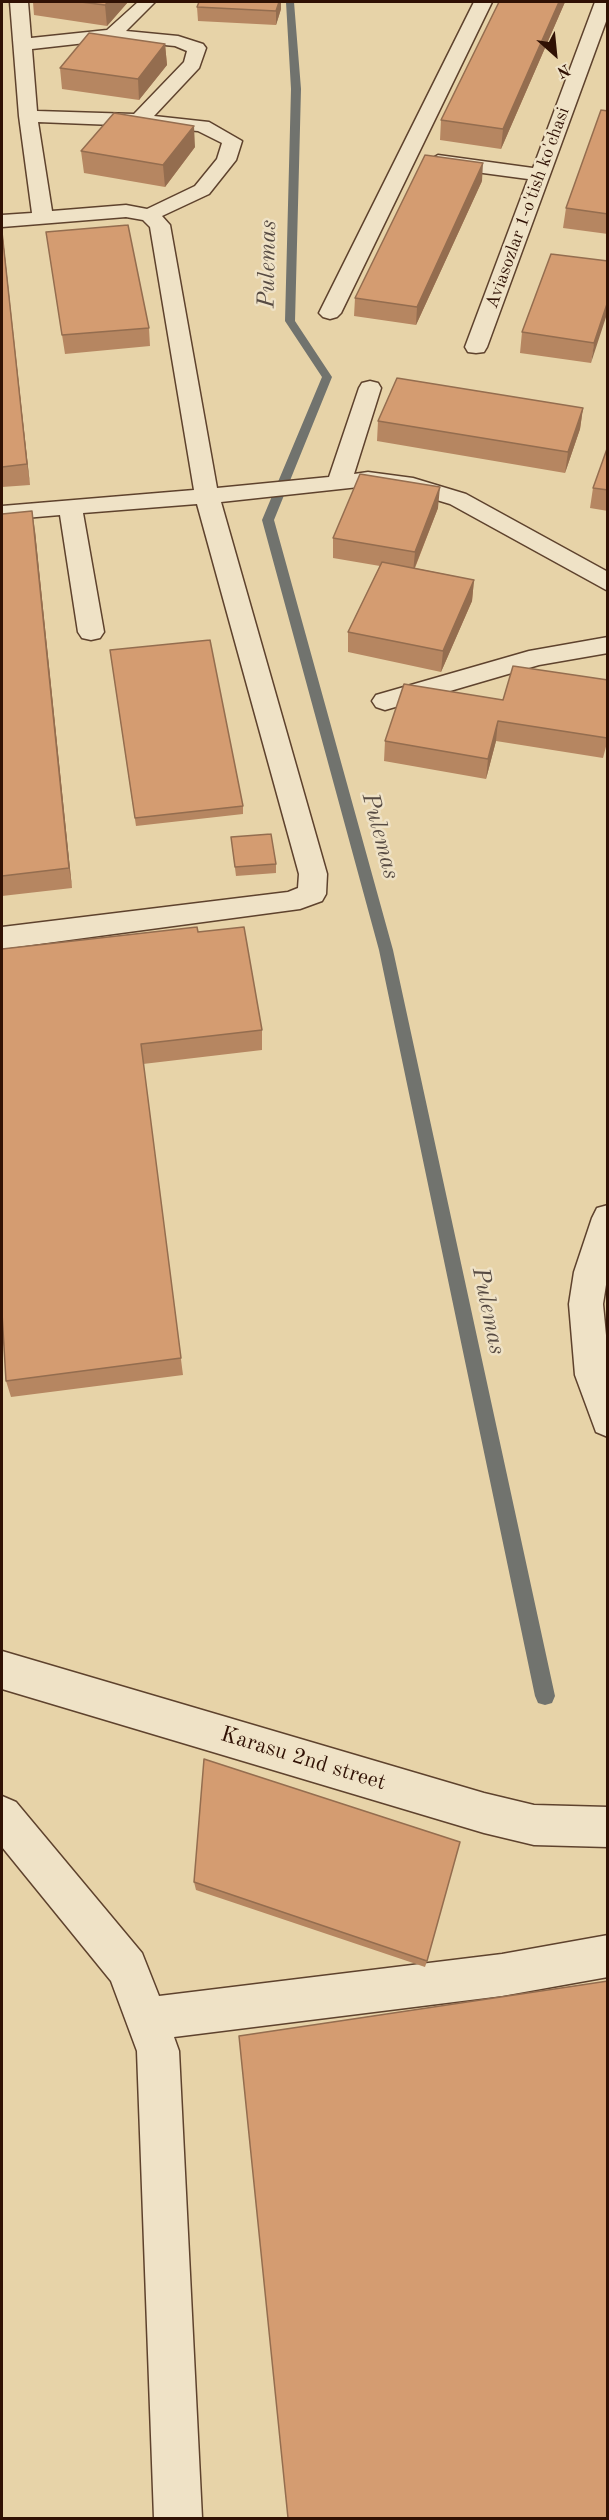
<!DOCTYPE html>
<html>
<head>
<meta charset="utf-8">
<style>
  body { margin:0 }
  #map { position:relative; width:609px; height:2520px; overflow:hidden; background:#e7d3a8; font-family:"Old Standard TT",serif }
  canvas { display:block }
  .frame { position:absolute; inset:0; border:3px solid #301104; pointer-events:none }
  .north { position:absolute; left:525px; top:24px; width:60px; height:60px; -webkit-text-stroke:4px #efe2c6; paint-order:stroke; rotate:153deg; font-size:16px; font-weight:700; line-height:24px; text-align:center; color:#301104 }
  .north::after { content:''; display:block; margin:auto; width:21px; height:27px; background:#301104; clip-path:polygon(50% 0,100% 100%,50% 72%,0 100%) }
</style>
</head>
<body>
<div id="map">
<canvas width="609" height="2520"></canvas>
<div class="frame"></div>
<div class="north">N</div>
</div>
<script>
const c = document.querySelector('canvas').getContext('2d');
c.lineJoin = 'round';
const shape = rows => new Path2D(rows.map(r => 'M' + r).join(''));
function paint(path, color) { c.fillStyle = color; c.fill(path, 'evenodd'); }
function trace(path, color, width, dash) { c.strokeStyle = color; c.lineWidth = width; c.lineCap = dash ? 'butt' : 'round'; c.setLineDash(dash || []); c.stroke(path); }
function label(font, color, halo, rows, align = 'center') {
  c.font = font + ' "Old Standard TT",serif'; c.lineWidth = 5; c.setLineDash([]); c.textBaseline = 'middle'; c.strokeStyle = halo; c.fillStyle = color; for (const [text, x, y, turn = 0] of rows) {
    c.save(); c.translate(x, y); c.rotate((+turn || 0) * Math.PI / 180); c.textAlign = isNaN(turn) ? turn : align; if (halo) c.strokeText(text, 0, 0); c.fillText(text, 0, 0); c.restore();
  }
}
paint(shape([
  [286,2,294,2,301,89,295,321,332,377,274,520,393,950,555,1696,552,1703,545,1705,538,1703,535,1696,379,950,262,520,322,377,285,321,291,89,286,2]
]), '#71736e');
const minor = shape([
  [10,2,28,2,31,38,107,30,138,2,155,2,126,31,178,36,203,44,206,48,199,68,154,116,209,122,242,141,236,160,209,194,162,216,170,225,217,488,329,477,359,388,362,383,370,381,378,383,381,388,354,474,368,472,413,478,466,494,608,572,608,591,450,504,410,492,368,486,221,502,327,874,326,894,322,901,300,909,2,949,2,927,288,892,298,888,299,874,197,504,83,513,104,632,100,638,91,640,82,638,78,632,60,515,2,520,2,506,194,490,150,227,143,220,126,217,2,227,2,215,32,213,19,116,10,2],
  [112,40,175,46,187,51,184,62,134,114,37,111,32,49,112,40],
  [38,122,139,126,198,131,222,143,217,159,195,186,147,209,126,205,52,211,38,122],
  [474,2,492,2,341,313,337,317,330,319,323,317,319,313,474,2],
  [595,2,608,2,608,16,487,347,484,352,476,353,468,352,465,347,528,179,438,167,428,161,438,155,533,168,595,2],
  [608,637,608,653,539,665,385,710,376,707,372,701,376,695,529,651,608,637],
  [608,1205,608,1272,603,1304,608,1356,608,1437,596,1432,575,1375,569,1304,574,1272,592,1218,597,1208,608,1205],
  [2,1651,484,1793,534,1805,608,1807,608,1847,534,1845,484,1833,2,1689,2,1651],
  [2,1796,16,1802,142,1953,159,1996,502,1954,608,1935,608,1977,502,1996,174,2037,179,2051,202,2518,154,2518,137,2051,111,1981,2,1847,2,1796]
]);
trace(minor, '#5e422d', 3);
paint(minor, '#efe2c6');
paint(shape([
  [33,2,128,2,107,26,34,15],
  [499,2,565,2,501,149,440,140,441,120],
  [197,7,281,9,276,25,198,21],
  [165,44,167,65,139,100,62,89,60,68],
  [608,111,608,234,563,228,566,208],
  [195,147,165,187,84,173,81,151],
  [482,181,416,325,354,316,355,298],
  [2,229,30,485,2,487],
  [46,232,149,328,150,346,65,354],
  [608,261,591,363,520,353,522,332],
  [583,408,580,429,565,473,377,441,378,421],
  [608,446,608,511,590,508,593,488],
  [438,508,415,568,474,580,472,601,441,672,348,652,348,632,380,566,333,558,333,538],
  [2,514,35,531,72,888,2,896],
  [110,650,243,806,243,814,136,826],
  [503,700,608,739,603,758,496,741,486,779,384,761,385,741],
  [231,837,276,864,276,873,236,876],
  [198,932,262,1030,262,1050,143,1064,183,1375,11,1397,6,1381,2,1313],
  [194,1882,427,1961,425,1967,196,1890]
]), '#b68661');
paint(shape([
  [108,2,128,2,107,26,105,5],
  [279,2,281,2,281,9,276,25,276,11],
  [559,2,565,2,501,149,503,129],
  [165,44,167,65,139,100,138,79],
  [194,126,195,147,165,187,163,165],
  [483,163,482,181,416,325,417,307],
  [2,229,3,242,30,485,27,464],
  [608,301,608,311,591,363,594,343],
  [583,408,580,429,565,473,568,452],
  [440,487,438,508,413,572,415,552],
  [32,511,35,531,72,888,69,868],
  [474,580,472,601,441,672,443,651],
  [498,721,496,741,486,779,488,759]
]), '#946d4f');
const building = shape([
  [81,2,108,2,105,5,81,2],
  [199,2,279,2,276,11,197,7,199,2],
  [499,2,559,2,503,129,441,120,499,2],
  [89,33,165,44,138,79,60,68,89,33],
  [601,110,608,111,608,214,566,208,601,110],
  [114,113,194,126,163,165,81,151,114,113],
  [425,155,483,163,417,307,355,298,425,155],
  [128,225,149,328,62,335,46,232,128,225],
  [2,232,27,464,2,467,2,232],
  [551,254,608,261,608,301,594,343,522,332,551,254],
  [397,378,583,408,568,452,378,421,397,378],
  [608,446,608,490,593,488,608,446],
  [360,474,440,487,415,552,333,538,360,474],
  [32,511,69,868,2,876,2,514,32,511],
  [382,562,474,580,443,651,348,632,382,562],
  [210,640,243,806,135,818,110,650,210,640],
  [513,666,608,680,607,738,498,721,488,759,385,741,404,684,503,700,513,666],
  [271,834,276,864,235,867,231,837,271,834],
  [197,927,198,932,244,927,262,1030,141,1044,181,1358,6,1381,2,1313,2,949,197,927],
  [204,1759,460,1842,427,1961,194,1882,204,1759],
  [608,1981,608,2518,288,2518,239,2036,608,1981]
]);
paint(building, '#d49c71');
trace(building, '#946d4f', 1.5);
label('18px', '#301104', '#efe2c6', [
  ["Aviasozlar 1-o'tish ko'chasi",528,208,-70]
]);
label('22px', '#301104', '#efe2c6', [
  ["Karasu 2nd street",303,1759,17]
]);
label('italic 24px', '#564a42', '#efe2c6', [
  ["Pulemas",268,264,-89],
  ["Pulemas",380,836,75],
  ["Pulemas",488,1311,78]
]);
</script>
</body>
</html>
